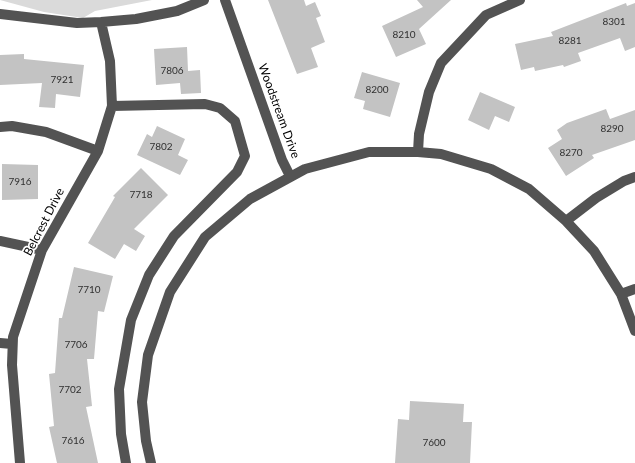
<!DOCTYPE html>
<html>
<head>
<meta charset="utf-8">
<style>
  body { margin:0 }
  canvas { display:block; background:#fff }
</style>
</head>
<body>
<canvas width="635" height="463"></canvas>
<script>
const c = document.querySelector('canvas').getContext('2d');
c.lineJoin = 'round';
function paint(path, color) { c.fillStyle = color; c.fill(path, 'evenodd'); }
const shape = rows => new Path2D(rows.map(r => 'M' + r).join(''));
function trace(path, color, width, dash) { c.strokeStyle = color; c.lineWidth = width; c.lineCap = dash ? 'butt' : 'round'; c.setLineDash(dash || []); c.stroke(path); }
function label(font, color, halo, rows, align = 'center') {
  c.font = font + ' Lato,sans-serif'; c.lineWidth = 3.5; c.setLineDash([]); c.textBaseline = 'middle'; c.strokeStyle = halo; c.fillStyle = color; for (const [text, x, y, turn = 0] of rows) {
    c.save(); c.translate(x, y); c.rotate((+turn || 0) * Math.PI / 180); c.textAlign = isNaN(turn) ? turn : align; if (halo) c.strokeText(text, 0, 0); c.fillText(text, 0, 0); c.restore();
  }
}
paint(shape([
  [0,0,152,0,95,11,83,18,44,12]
]), '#dadada');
paint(shape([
  [268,0,304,0,306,6,315,2,321,16,316,18,325,42,311,48,318,67,297,74],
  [417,0,451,0,419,29,426,44,396,57,382,26,423,7],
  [626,3,627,6,635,3,635,47,625,51,620,38,578,53,581,61,564,67,563,65,535,71,534,67,521,70,515,44,553,36,551,32],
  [187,47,188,71,200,70,201,93,181,94,180,83,156,85,154,49],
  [24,54,24,59,84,65,80,97,56,94,55,108,39,107,42,83,0,85,0,55],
  [362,72,400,83,390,117,363,109,365,101,354,98],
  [480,92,515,107,509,122,495,116,489,130,468,120],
  [606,109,610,119,635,110,635,140,592,155,594,158,566,176,548,148,562,139,557,130,567,123],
  [157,126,185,139,178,155,188,160,180,175,137,155,147,134,152,137],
  [2,164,38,165,38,199,2,200],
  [141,168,168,195,134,229,145,236,136,251,124,244,115,259,88,243,115,197,113,196],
  [74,267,113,276,104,312,98,311,94,359,87,359,92,406,86,407,98,463,57,463,49,427,54,426,49,374,55,373,59,318,62,318],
  [410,401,464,404,463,422,472,422,470,463,395,463,398,419,409,420]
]), '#c3c3c3');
trace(shape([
  [225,0,282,160,290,176],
  [0,14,77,23,101,22,136,19,177,11,204,0],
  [112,106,205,104,220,108,235,121,245,156,237,172,174,236,149,275,131,320,119,389,121,434,126,463],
  [0,127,12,126,46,132,98,151],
  [418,152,419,134,429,92,441,63,486,15,520,0],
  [566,221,596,198,624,181,635,177],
  [0,241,42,250],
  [621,294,635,289],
  [0,343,12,344],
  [20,463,12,365,13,337,42,250,98,151,112,106,110,61,101,22],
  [151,463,146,441,142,402,148,355,170,292,205,237,250,199,305,169,369,152,418,152,441,154,491,169,529,189,566,221,594,251,621,294,635,331]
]), '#535353', 10);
label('10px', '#313131', null, [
  ["8301",614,22],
  ["8210",404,35],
  ["8281",570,41],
  ["7806",172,71],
  ["7921",62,80],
  ["8200",377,90],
  ["8290",612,129],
  ["7802",161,147],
  ["8270",571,153],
  ["7916",20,182],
  ["7718",141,195],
  ["7710",89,290],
  ["7706",76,345],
  ["7702",70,390],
  ["7616",73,441],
  ["7600",434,443]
]);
label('12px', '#000', '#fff', [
  ["Woodstream Drive",279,111,70],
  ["Belcrest Drive",44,222,-63]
]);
</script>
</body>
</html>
